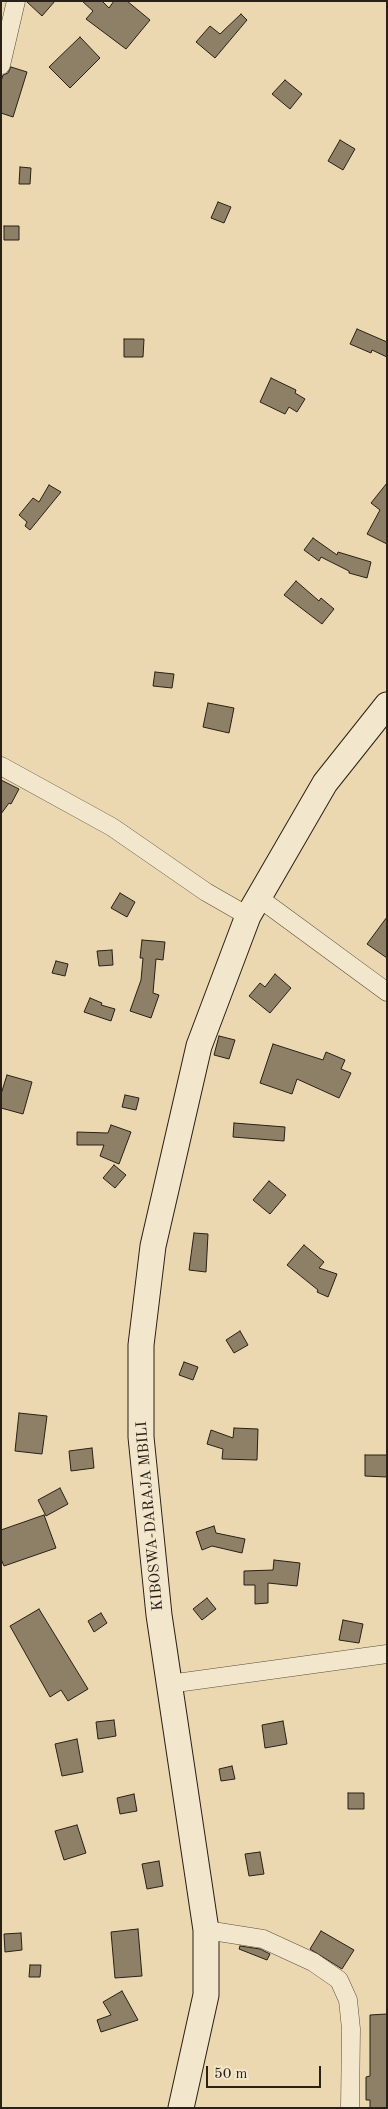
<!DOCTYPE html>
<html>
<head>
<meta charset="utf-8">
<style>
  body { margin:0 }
  #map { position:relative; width:388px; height:2109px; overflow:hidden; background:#ebd8b0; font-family:"Old Standard TT",serif }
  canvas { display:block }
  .frame { position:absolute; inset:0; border:2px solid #292017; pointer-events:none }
  .scale { position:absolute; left:206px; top:2066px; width:115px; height:22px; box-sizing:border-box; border:2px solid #292017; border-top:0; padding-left:6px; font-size:15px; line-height:18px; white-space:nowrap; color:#292017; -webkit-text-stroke:4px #f2e6cc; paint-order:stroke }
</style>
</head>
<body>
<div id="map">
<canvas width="388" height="2109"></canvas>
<div class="frame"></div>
<div class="scale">50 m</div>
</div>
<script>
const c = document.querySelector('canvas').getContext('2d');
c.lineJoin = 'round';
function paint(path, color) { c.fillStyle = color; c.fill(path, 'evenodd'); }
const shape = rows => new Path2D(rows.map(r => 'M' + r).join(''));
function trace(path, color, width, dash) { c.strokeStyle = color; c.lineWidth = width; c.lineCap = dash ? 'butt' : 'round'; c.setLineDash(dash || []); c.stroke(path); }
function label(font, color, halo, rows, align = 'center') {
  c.font = font + ' "Old Standard TT",serif'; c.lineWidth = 4; c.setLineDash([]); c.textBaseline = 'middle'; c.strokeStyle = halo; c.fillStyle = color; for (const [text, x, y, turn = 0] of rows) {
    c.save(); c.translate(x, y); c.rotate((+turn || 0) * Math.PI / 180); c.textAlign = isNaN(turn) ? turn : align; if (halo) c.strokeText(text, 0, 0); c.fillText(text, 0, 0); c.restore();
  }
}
const building = shape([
  [26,1,55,1,42,16,26,1],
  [82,1,102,1,109,8,114,1,127,1,150,20,126,49,86,19,93,11,82,1],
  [241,14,247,20,215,58,196,42,210,26,220,34,241,14],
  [80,37,100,58,70,88,49,67,80,37],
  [11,67,27,72,13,117,1,113,1,81,3,75,8,73,11,67],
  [285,80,302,94,290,109,272,94,285,80],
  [340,140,355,149,343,170,328,161,340,140],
  [20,167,31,168,30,184,19,184,20,167],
  [218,202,231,207,224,223,211,218,218,202],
  [4,226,19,226,19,240,4,240,4,226],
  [357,329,387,342,387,357,372,350,371,353,350,344,357,329],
  [124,339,144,339,143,357,124,357,124,339],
  [271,378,296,390,295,393,305,399,297,412,289,407,285,414,260,402,271,378],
  [387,483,387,544,367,534,380,510,371,503,387,483],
  [49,485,61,492,30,530,25,526,27,522,19,515,33,498,39,502,49,485],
  [313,538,337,555,338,552,371,562,367,578,349,573,349,571,321,557,319,561,304,550,313,538],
  [296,581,319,601,321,598,334,609,322,624,284,595,296,581],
  [155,672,174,674,172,688,153,686,155,672],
  [208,703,234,708,229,733,203,727,208,703],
  [1,780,19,789,11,804,9,803,1,814,1,780],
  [120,893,135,902,127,917,111,908,120,893],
  [387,917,387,958,367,944,387,917],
  [142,940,165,942,163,960,156,959,153,993,159,995,151,1018,130,1011,141,980,143,958,140,958,142,940],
  [112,950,113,965,99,966,97,951,112,950],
  [56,961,68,964,65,976,52,973,56,961],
  [275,974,291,988,270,1013,249,996,260,983,265,987,275,974],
  [90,998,102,1003,101,1005,115,1009,111,1021,84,1012,90,998],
  [219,1036,235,1040,229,1059,214,1055,219,1036],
  [273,1044,323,1060,326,1052,345,1060,341,1069,351,1073,339,1098,297,1079,292,1094,260,1083,273,1044],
  [7,1075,32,1082,23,1114,1,1108,1,1094,7,1075],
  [125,1095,139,1098,136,1110,122,1107,125,1095],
  [234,1123,285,1127,284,1141,233,1137,234,1123],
  [111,1125,131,1132,119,1164,100,1156,104,1145,77,1145,77,1132,108,1133,111,1125],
  [114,1165,126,1175,115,1188,103,1178,114,1165],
  [269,1181,286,1195,270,1214,253,1200,269,1181],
  [194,1233,208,1234,206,1272,189,1270,194,1233],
  [304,1245,324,1262,319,1268,337,1274,328,1297,317,1292,318,1290,287,1265,304,1245],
  [240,1331,248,1345,234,1353,226,1340,240,1331],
  [184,1362,198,1367,193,1380,179,1375,184,1362],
  [19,1413,47,1416,42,1454,15,1451,19,1413],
  [234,1428,258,1429,257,1460,222,1459,223,1449,207,1444,211,1430,233,1438,234,1428],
  [92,1448,94,1468,71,1471,69,1451,92,1448],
  [365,1455,387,1455,387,1477,365,1476,365,1455],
  [60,1488,68,1504,46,1516,38,1500,60,1488],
  [44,1515,56,1548,4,1566,1,1559,1,1530,44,1515],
  [214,1526,216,1533,245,1539,242,1553,212,1546,202,1550,196,1532,214,1526],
  [274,1560,300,1563,297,1586,268,1583,268,1603,255,1604,255,1585,244,1585,244,1571,273,1570,274,1560],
  [207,1598,216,1609,202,1620,193,1609,207,1598],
  [39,1609,88,1689,68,1701,61,1690,50,1697,10,1626,39,1609],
  [101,1613,107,1623,94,1632,88,1621,101,1613],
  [343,1620,363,1624,359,1643,339,1640,343,1620],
  [114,1720,116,1736,98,1739,96,1722,114,1720],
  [283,1721,287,1744,265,1748,262,1725,283,1721],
  [77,1739,83,1772,62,1776,55,1744,77,1739],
  [232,1766,235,1779,221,1781,219,1769,232,1766],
  [348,1793,364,1793,364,1809,348,1809,348,1793],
  [134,1794,137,1811,120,1814,117,1798,134,1794],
  [77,1825,86,1853,64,1860,55,1831,77,1825],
  [260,1852,264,1874,249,1876,245,1854,260,1852],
  [159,1861,163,1886,147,1889,142,1864,159,1861],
  [138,1929,142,1976,115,1978,111,1932,138,1929],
  [321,1931,354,1950,342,1969,310,1949,321,1931],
  [21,1933,22,1950,5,1952,4,1934,21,1933],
  [240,1946,260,1949,270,1954,267,1960,239,1949,240,1946],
  [30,1965,41,1965,40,1977,29,1977,30,1965],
  [122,1991,138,2020,101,2032,97,2020,111,2015,103,2002,122,1991],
  [387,2014,387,2108,370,2108,370,2100,366,2100,366,2077,370,2076,370,2015,387,2014]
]);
paint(building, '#8e8067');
trace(building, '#292017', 1);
const street = shape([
  [1,65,16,1],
  [1,766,112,827,206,892,248,916],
  [259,898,387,992],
  [169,1684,387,1654],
  [206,1930,263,1939,313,1962,339,1980,348,2000,351,2029,350,2108]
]);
const secondary = shape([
  [181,2108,206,1995,206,1930,159,1615,141,1437,141,1345,153,1246,199,1046,248,916,325,783,387,705]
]);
trace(street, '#5a4e3d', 19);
trace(secondary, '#292017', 27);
trace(street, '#f2e6cc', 18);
trace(secondary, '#f2e6cc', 25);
label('15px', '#292017', '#f2e6cc', [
  ["KIBOSWA-DARAJA MBILI",150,1516,-95]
]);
</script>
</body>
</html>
